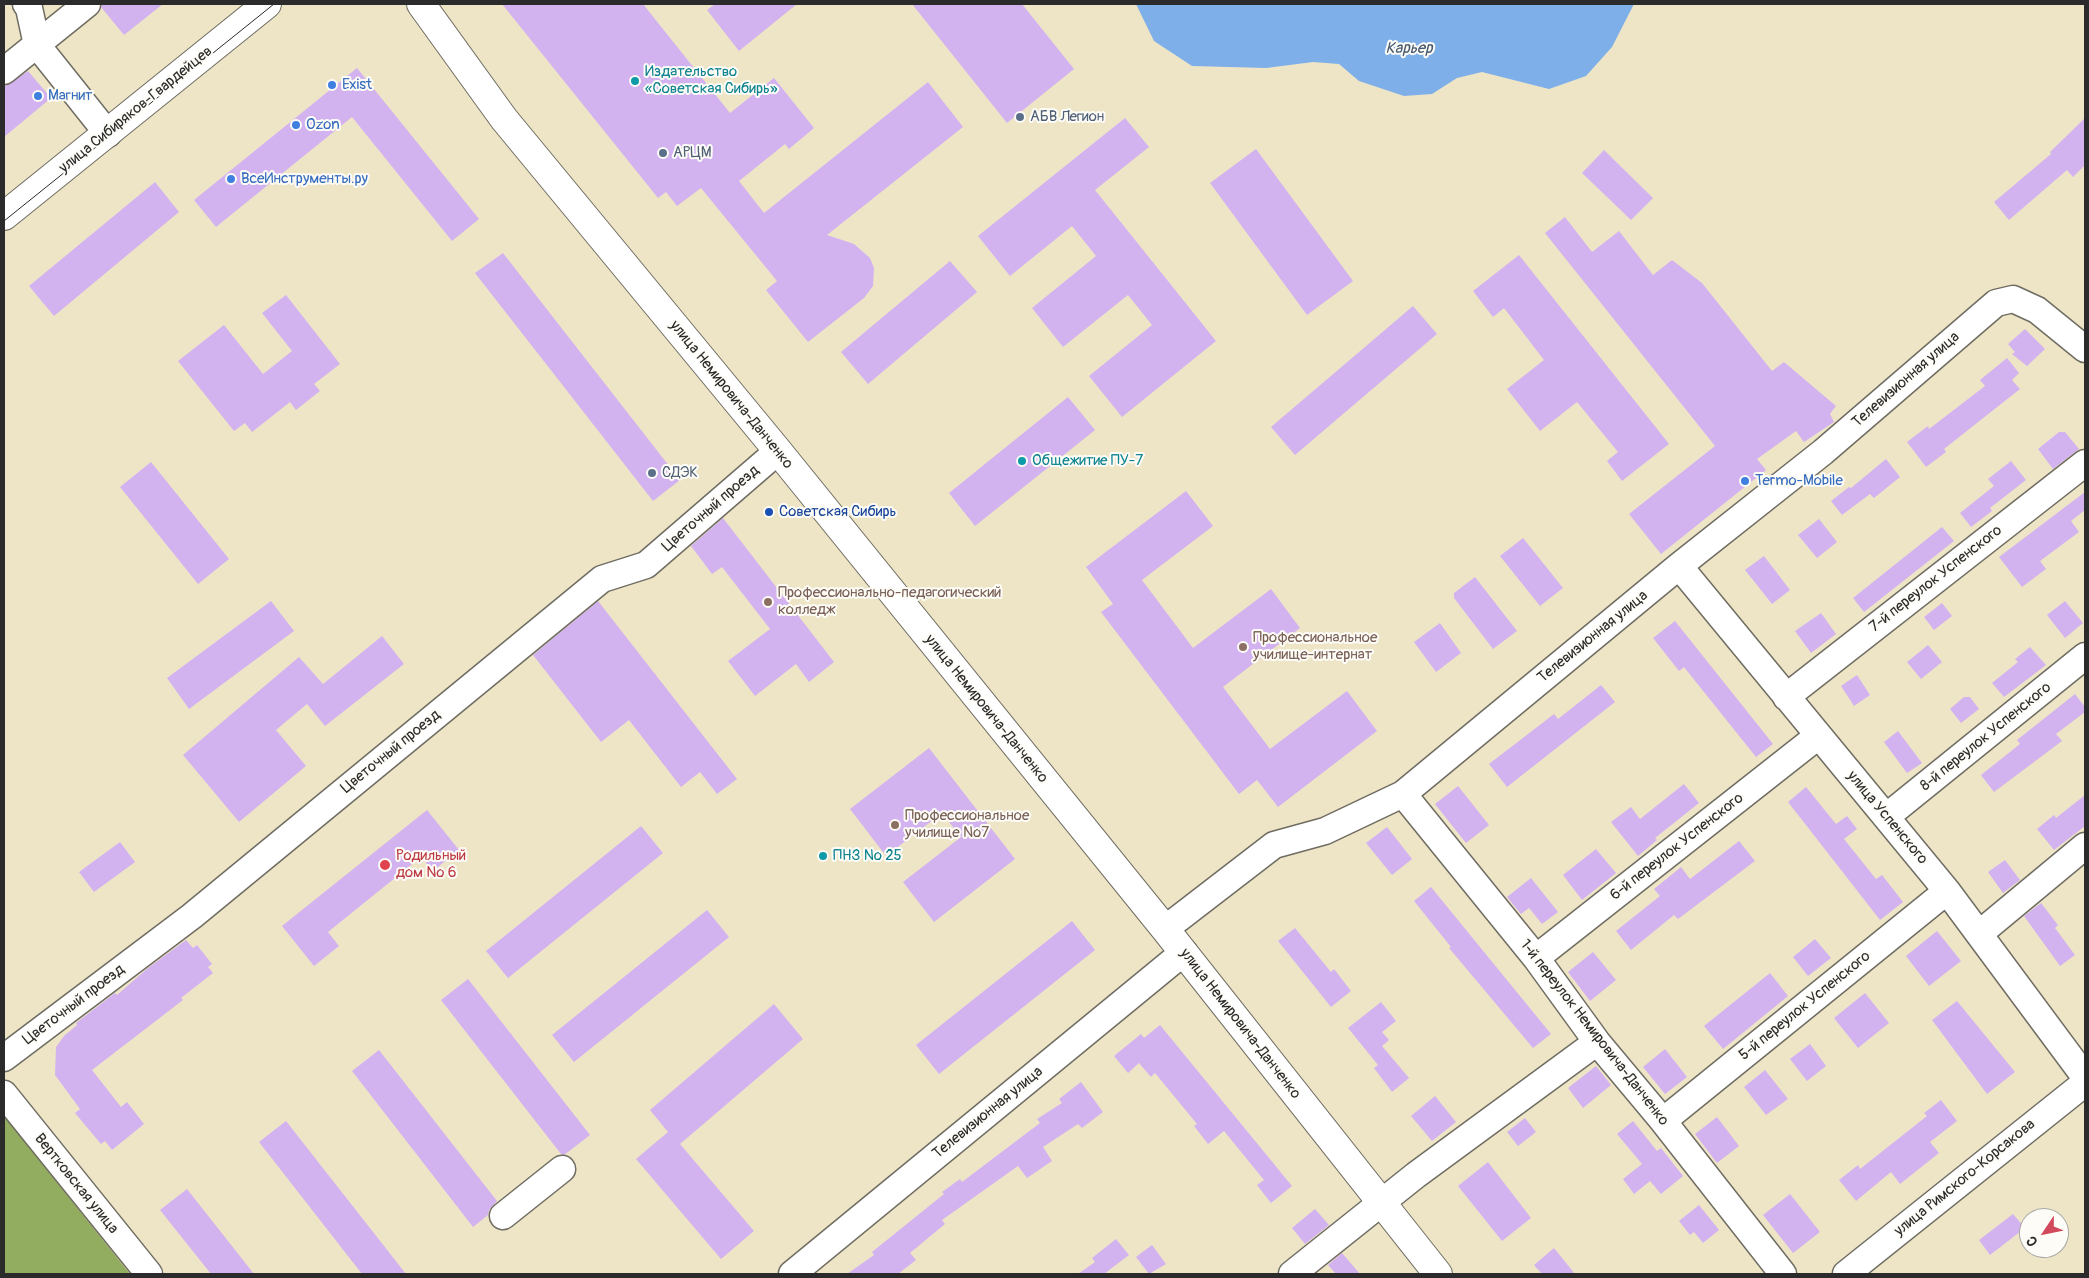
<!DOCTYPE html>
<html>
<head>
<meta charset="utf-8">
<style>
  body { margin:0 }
  #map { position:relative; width:2089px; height:1278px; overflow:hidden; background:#eee5c7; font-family:Pangolin,sans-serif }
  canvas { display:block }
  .frame { position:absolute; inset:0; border:5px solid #2b2b2b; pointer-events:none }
  .north { position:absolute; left:2019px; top:1208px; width:50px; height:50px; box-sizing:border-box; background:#fdfcf7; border:1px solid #a9a8a5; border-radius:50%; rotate:236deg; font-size:14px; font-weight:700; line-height:20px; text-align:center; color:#2b2b2b }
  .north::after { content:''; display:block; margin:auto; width:18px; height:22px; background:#d1495b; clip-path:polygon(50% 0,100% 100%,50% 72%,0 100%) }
</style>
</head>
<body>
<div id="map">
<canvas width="2089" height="1278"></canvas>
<div class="frame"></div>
<div class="north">С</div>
</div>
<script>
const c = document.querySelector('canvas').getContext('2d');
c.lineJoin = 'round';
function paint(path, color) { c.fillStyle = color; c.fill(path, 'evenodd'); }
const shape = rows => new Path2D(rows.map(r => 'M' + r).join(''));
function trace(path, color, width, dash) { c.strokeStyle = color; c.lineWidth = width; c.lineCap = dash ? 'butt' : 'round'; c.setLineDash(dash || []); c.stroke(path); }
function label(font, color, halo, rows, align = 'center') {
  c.font = font + ' Pangolin,sans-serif'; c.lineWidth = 4; c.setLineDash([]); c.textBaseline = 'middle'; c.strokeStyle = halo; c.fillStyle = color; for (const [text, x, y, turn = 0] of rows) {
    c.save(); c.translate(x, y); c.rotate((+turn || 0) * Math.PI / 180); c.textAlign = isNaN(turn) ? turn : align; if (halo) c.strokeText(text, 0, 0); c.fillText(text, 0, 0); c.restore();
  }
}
paint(shape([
  [4,1116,130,1274,4,1274]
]), '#92ad5f');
paint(shape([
  [1136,4,1634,4,1612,47,1586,76,1549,89,1482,72,1457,78,1432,94,1404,96,1359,81,1339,64,1313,62,1266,68,1192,66,1154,41]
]), '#7eafe9');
paint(shape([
  [102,4,163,4,124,35,101,7],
  [502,4,643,4,730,113,774,78,814,128,789,149,785,144,739,181,764,213,928,82,963,127,827,235,854,244,870,258,874,268,873,286,864,298,808,342,766,290,777,281,701,188,677,206,666,192,658,198],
  [715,4,797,4,739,51,707,10],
  [912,4,1022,4,1074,69,1007,123],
  [357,68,479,219,452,241,352,117,216,227,194,200],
  [28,71,51,98,4,137,4,87],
  [1125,118,1149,147,1095,190,1216,341,1122,417,1089,376,1152,325,1128,295,1063,347,1032,308,1096,256,1072,226,1010,276,978,236],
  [2085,118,2085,165,2073,177,2067,170,2009,220,1994,202,2051,154,2050,152],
  [1256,149,1353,281,1307,315,1210,183],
  [1604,150,1653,198,1631,220,1582,173],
  [155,182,179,212,54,316,29,286],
  [1565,217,1592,252,1619,231,1653,275,1672,260,1702,283,1772,371,1784,362,1836,406,1830,414,1834,422,1804,442,1796,431,1757,459,1766,470,1661,554,1629,514,1715,446,1545,233],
  [503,253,680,480,653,501,475,273],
  [1519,255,1669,444,1622,481,1607,461,1618,452,1577,402,1540,431,1507,389,1544,360,1504,308,1493,317,1473,291],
  [950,261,977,292,868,384,841,352],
  [286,295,340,364,314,384,320,391,296,410,290,402,252,432,245,423,234,431,178,361,224,325,263,374,292,351,262,313],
  [1413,306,1437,334,1295,455,1271,427],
  [2025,329,2045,349,2027,366,2012,354,2015,352,2008,344],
  [2007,358,2019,373,2012,380,2020,389,1944,449,1946,452,1926,467,1907,442,1928,426,1929,429,1985,386,1980,380],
  [1068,397,1095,430,975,526,949,493],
  [2059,432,2065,432,2079,449,2053,469,2038,449],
  [1886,459,1900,477,1874,498,1870,494,1842,515,1831,501,1849,487,1851,488],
  [2011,461,2026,480,1990,508,1992,511,1971,527,1960,513,1994,486,1988,479],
  [151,462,229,559,198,584,120,487],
  [1186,491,1213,526,1142,580,1193,648,1271,589,1300,628,1223,687,1270,749,1347,691,1377,731,1278,807,1257,780,1239,794,1101,612,1113,604,1086,567],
  [2085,492,2085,510,2071,521,2079,532,2040,561,2046,569,2022,587,1999,557],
  [723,518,834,662,809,682,796,664,755,696,728,661,770,629,722,567,712,574,691,546],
  [1819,519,1837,542,1817,558,1798,535],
  [1942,527,1954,541,1864,612,1853,598],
  [1523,538,1563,588,1540,606,1500,556],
  [1764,556,1790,590,1772,604,1745,570],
  [1475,577,1517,631,1493,649,1454,598,1454,593],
  [271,601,294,631,189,709,167,678],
  [598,601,737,779,717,794,700,772,681,787,629,720,601,742,533,655],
  [2065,601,2083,623,2065,638,2047,615],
  [1942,603,1952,616,1934,630,1924,617],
  [1821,613,1836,634,1811,653,1795,631],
  [1675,621,1773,744,1756,757,1684,667,1679,671,1653,638],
  [1440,623,1461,653,1436,672,1414,642],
  [382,636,404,664,325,726,307,704,276,730,306,766,239,822,183,755,299,657,323,684],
  [1928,645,1942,662,1921,679,1907,662],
  [2030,647,2046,665,2004,697,1992,683,2018,662,2015,659],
  [1857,675,1870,695,1854,706,1841,686],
  [1601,685,1615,702,1507,787,1489,764,1554,714,1558,719],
  [2075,694,2085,707,2085,712,2056,734,2062,741,1994,792,1981,775,2020,744,2017,740],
  [1964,697,1970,697,1979,709,1961,723,1950,709],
  [1898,731,1922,763,1907,773,1884,742],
  [929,748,1015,859,934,922,903,882,961,837,942,813,886,856,850,809],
  [1684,784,1699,803,1655,838,1657,840,1638,856,1611,822,1631,807,1640,819],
  [1458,786,1489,825,1466,843,1435,804],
  [1806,787,1836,824,1847,816,1857,829,1844,839,1876,879,1882,875,1903,902,1880,920,1788,802],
  [2085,795,2085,826,2054,850,2037,829,2054,815,2056,818],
  [427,810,459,850,433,871,421,857,328,932,339,946,314,966,282,926],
  [641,826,663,853,508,978,486,951],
  [1387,827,1412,859,1392,875,1366,843],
  [1739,841,1755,861,1678,919,1674,915,1631,950,1616,931,1660,896,1654,889,1681,867,1690,879],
  [120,842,135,862,94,892,79,872],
  [1596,849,1616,873,1582,900,1563,875],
  [2005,860,2020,880,2003,893,1988,872],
  [1531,878,1558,912,1542,924,1529,908,1521,914,1507,897],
  [1431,887,1551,1034,1533,1048,1449,948,1451,947,1414,901],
  [2041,903,2058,925,2055,928,2075,955,2060,966,2024,916],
  [707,910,729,937,574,1062,552,1035],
  [1072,921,1095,950,939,1074,916,1045],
  [1295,928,1331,972,1334,969,1351,991,1331,1007,1278,941],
  [1937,931,1961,961,1929,986,1906,956],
  [1815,939,1831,958,1808,976,1793,957],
  [186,940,193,948,197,945,212,964,208,967,213,973,181,998,183,1000,92,1070,121,1107,127,1102,144,1124,112,1150,105,1141,101,1144,75,1113,80,1109,55,1075,56,1047,64,1036,77,1025,76,1023,115,993,117,995,148,968],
  [1593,952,1616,980,1590,1001,1568,972],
  [1770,973,1788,996,1723,1049,1704,1026],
  [468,979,590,1135,564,1155,561,1154,441,1000],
  [1865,993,1889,1023,1858,1048,1834,1018],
  [1957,1001,2015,1072,1987,1094,1932,1020],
  [1381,1002,1396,1021,1382,1032,1389,1040,1382,1046,1409,1078,1392,1092,1374,1068,1378,1065,1348,1028],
  [774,1004,803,1039,680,1144,754,1231,721,1259,636,1159,668,1132,650,1110],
  [1160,1025,1292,1186,1271,1203,1257,1185,1264,1180,1224,1131,1208,1144,1194,1126,1197,1124,1155,1073,1151,1077,1139,1063,1128,1073,1114,1056,1141,1034,1144,1038],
  [1810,1044,1826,1066,1807,1081,1790,1059],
  [1665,1049,1687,1077,1665,1094,1643,1067],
  [379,1050,497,1201,489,1210,488,1215,473,1227,352,1071],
  [1596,1066,1611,1085,1583,1108,1568,1088],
  [1765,1070,1788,1099,1766,1115,1744,1087],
  [1081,1082,1103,1112,1082,1128,1078,1124,1043,1147,1052,1161,1027,1178,1018,1166,942,1220,945,1224,910,1253,916,1260,898,1274,847,1274,874,1255,872,1252,944,1194,942,1192,960,1179,962,1182,1040,1123,1037,1119,1062,1103,1059,1099],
  [1435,1096,1456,1122,1432,1141,1411,1116],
  [1941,1100,1957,1121,1930,1142,1939,1153,1900,1184,1891,1172,1856,1201,1839,1180,1858,1165,1860,1169,1927,1116,1924,1113],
  [1717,1117,1739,1146,1717,1163,1695,1134],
  [1525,1118,1536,1132,1518,1146,1507,1132],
  [286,1121,406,1274,362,1274,259,1142],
  [1633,1121,1657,1151,1661,1148,1683,1176,1661,1194,1650,1181,1634,1194,1623,1179,1642,1164,1617,1134],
  [1488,1162,1531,1218,1502,1241,1458,1186],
  [187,1189,254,1274,211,1274,160,1210],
  [1790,1194,1820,1232,1793,1253,1763,1215],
  [1699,1205,1719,1230,1703,1243,1694,1232,1690,1235,1679,1221],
  [1315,1209,1329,1225,1305,1244,1292,1228],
  [2013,1214,2025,1228,1990,1255,1979,1240],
  [1116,1239,1129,1255,1104,1274,1078,1274,1095,1262,1092,1258],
  [1152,1245,1166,1264,1149,1274,1136,1257],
  [1554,1248,1575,1274,1542,1274,1534,1265],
  [1342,1253,1360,1274,1336,1274,1328,1265]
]), '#d3b2f0');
const minor = shape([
  [26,4,29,8,37,45,108,134],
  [4,71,87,4],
  [1679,566,1947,891,2085,1077],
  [1786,697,2085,463],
  [1403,794,1536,958,1597,1042,1663,1121,1783,1274],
  [1886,817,2085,656],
  [1165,929,1274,845,1325,831,1403,794,1679,566,1823,452,1996,303,2013,299,2037,310,2085,349],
  [1979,934,2085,846],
  [1536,958,1818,736],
  [4,1058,192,916,602,579,646,565,778,451],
  [4,1094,149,1274],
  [1663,1121,1947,891],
  [503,1216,562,1169],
  [792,1274,1184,952],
  [1292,1274,1416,1175,1597,1042],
  [1846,1274,2085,1083]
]);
const major = shape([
  [421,4,504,119,778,451,1165,929,1438,1274],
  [4,216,267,4]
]);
trace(minor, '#6f6c62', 29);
trace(major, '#6f6c62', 30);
trace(minor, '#fff', 26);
trace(major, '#fff', 28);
trace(shape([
  [4,221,274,4]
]), '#2b2b2b', 1);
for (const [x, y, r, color] of [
  [635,81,5,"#0f9aa8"],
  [332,85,5,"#3f7fe0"],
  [38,96,5,"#3f7fe0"],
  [1020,117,5,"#5c6f8a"],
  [296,125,5,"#3f7fe0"],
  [663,153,5,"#5c6f8a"],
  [231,179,5,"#3f7fe0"],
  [1022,461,5,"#0f9aa8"],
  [652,473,5,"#5c6f8a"],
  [1745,481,5,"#3f7fe0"],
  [769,512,5,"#1a4fb4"],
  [768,602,5,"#8d6e63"],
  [1243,647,5,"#8d6e63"],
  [895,825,5,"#8d6e63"],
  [823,856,5,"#0f9aa8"],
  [385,865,6,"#e0444e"]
]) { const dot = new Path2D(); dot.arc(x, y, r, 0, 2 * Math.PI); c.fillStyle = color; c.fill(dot); trace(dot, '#fdfcf7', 2); }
label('15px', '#0d838f', '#fdfcf7', [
  ["Издательство",645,72],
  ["«Советская Сибирь»",645,89],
  ["Общежитие ПУ-7",1032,461],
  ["ПНЗ № 25",833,856]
], 'left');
label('15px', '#366cbe', '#fdfcf7', [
  ["Exist",342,85],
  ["Магнит",48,96],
  ["Ozon",306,125],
  ["ВсеИнструменты.ру",241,179],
  ["Termo-Mobile",1755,481]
], 'left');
label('15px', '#2b2b2b', '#fdfcf7', [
  ["улица Сибиряков-Гвардейцев",136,110,-39],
  ["Телевизионная улица",1906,380,-41],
  ["улица Немировича-Данченко",731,395,51],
  ["Цветочный проезд",711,509,-41],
  ["7-й переулок Успенского",1936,579,-38],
  ["Телевизионная улица",1593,637,-39],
  ["улица Немировича-Данченко",986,709,51],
  ["8-й переулок Успенского",1986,737,-39],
  ["Цветочный проезд",391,752,-39],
  ["улица Успенского",1887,818,50],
  ["6-й переулок Успенского",1677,847,-38],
  ["Цветочный проезд",74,1005,-37],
  ["5-й переулок Успенского",1805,1006,-39],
  ["улица Немировича-Данченко",1240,1024,52],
  ["1-й переулок Немировича-Данченко",1594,1033,52],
  ["Телевизионная улица",988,1113,-39],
  ["улица Римского-Корсакова",1965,1178,-39],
  ["Вертковская улица",76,1184,51]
]);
label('15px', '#4e5e75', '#fdfcf7', [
  ["АБВ Легион",1030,117],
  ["АРЦМ",673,153],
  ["СДЭК",662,473]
], 'left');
label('15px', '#164399', '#fdfcf7', [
  ["Советская Сибирь",779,512]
], 'left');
label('15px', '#785e54', '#fdfcf7', [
  ["Профессионально-педагогический",778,593],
  ["колледж",778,610],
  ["Профессиональное",1253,638],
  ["училище-интернат",1253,655],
  ["Профессиональное",905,816],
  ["училище №7",905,833]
], 'left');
label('15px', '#be3a42', '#fdfcf7', [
  ["Родильный",396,856],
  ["дом № 6",396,873]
], 'left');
label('italic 16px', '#48596e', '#fdfcf7', [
  ["Карьер",1409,49]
]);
</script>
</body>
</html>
